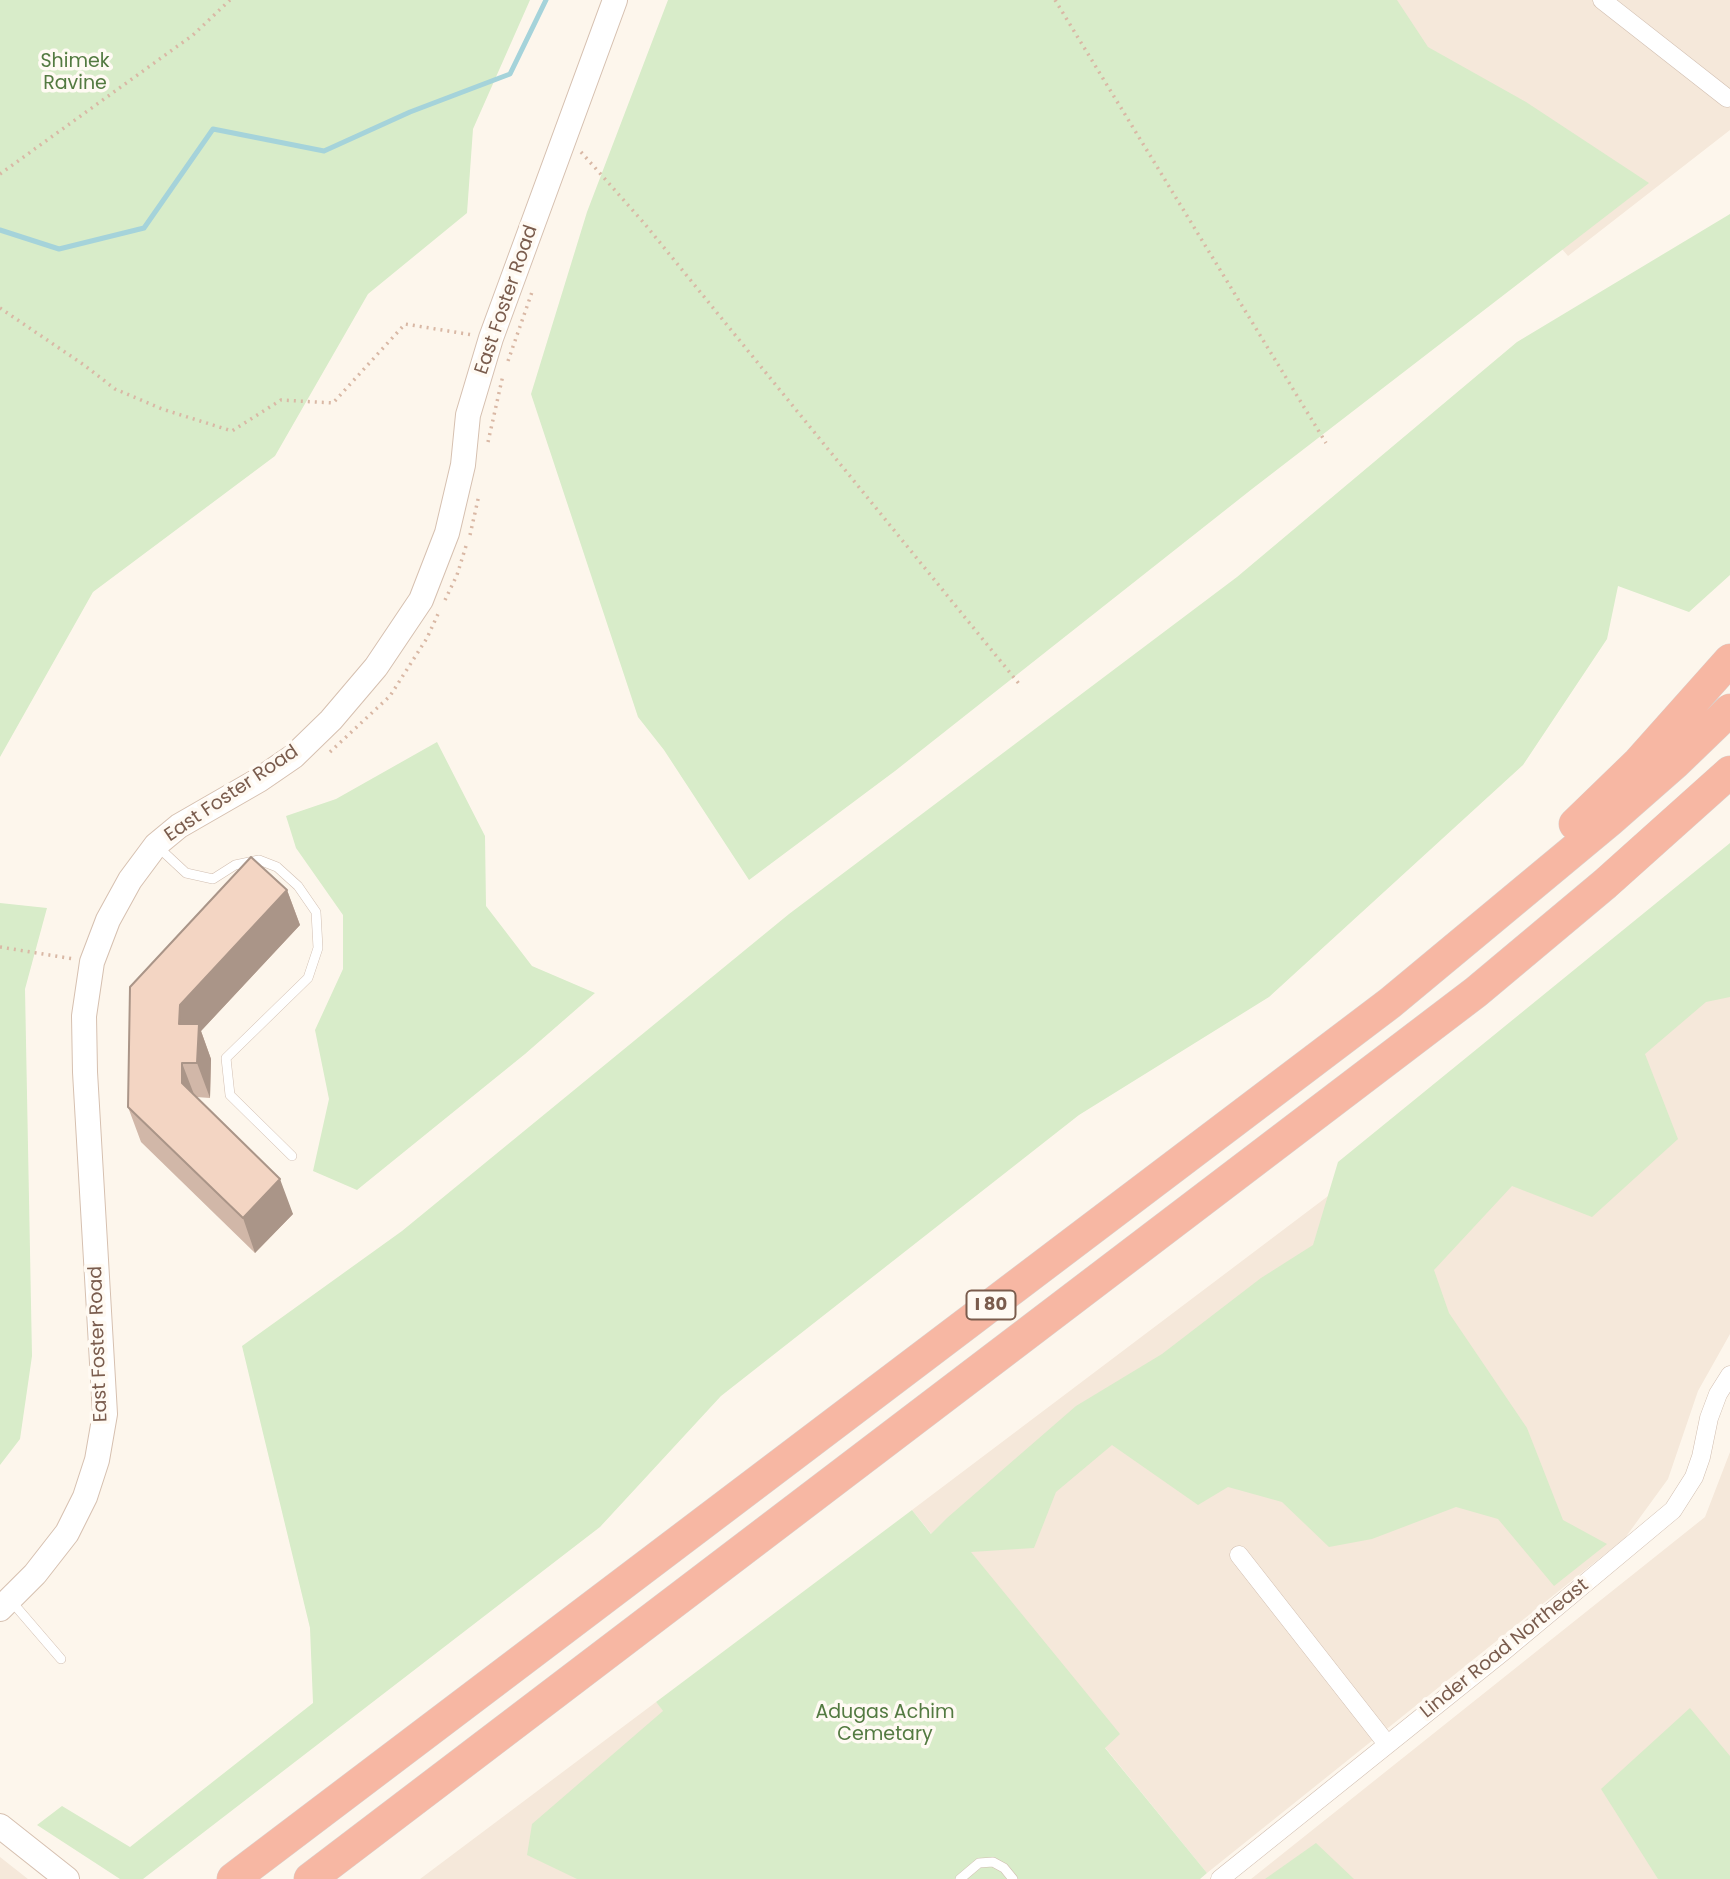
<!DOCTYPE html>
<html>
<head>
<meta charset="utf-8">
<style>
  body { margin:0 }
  canvas { display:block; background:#fdf6ec }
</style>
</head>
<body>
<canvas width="1730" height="1879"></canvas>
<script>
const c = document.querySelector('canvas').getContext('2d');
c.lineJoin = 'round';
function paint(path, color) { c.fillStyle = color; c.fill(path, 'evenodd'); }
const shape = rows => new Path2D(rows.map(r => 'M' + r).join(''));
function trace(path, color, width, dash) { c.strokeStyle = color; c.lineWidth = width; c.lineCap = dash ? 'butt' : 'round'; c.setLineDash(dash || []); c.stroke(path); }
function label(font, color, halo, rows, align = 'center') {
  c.font = font + ' Poppins,sans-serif'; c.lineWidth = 7; c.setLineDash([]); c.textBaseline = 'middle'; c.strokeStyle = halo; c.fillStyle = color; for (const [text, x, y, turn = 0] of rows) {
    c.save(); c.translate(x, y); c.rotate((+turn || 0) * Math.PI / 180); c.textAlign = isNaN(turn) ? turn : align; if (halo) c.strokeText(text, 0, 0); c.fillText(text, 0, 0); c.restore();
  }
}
paint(shape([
  [1347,0,1730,0,1730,130,1568,256],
  [1730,868,1730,1334,1698,1391,1668,1479,1625,1538,1207,1873,912,1510,1340,1187],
  [1730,1452,1730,1879,1251,1879,1705,1517],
  [656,1702,801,1879,420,1879],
  [0,1857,28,1879,0,1879]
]), '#f5e8da');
paint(shape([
  [0,0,530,0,473,129,467,213,368,294,275,456,93,592,0,757],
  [668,0,1397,0,1428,47,1526,102,1649,183,1252,489,895,771,749,880,664,750,638,717,531,394,587,212],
  [1730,214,1730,575,1689,612,1618,586,1607,639,1523,765,1269,997,1079,1115,721,1396,600,1527,143,1879,120,1879,37,1825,62,1806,130,1847,313,1703,310,1628,242,1346,402,1231,789,914,1237,577,1517,342],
  [437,742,485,836,486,906,532,966,595,993,525,1054,357,1190,313,1171,329,1099,315,1030,343,969,343,915,296,848,286,816,336,799],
  [1730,843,1730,997,1706,1002,1645,1054,1678,1139,1592,1217,1512,1186,1434,1270,1449,1313,1527,1428,1563,1520,1607,1544,1554,1586,1498,1519,1456,1507,1372,1539,1329,1547,1282,1502,1228,1487,1198,1505,1112,1445,1056,1492,1034,1548,971,1552,1120,1734,1105,1748,1207,1873,1200,1879,577,1879,527,1855,532,1824,663,1711,656,1702,912,1510,931,1534,947,1518,1076,1406,1162,1354,1261,1278,1313,1245,1338,1162],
  [0,903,47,908,25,989,32,1356,20,1439,0,1465],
  [1690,1708,1730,1756,1730,1879,1658,1879,1601,1789],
  [1316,1843,1354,1879,1265,1879]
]), '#d8ecc9');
trace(shape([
  [0,230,59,249,144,228,213,129,324,151,410,112,510,74,546,0]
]), '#a5d3da', 5);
const lane = shape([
  [157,846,186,873,213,879,235,865,259,860,277,867,298,886,316,912,318,948,308,978,226,1058,230,1095,292,1156],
  [12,1602,61,1659],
  [960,1879,979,1863,993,1862,1004,1868,1013,1879]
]);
const street = shape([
  [1602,0,1727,98],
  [1239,1555,1387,1744],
  [1220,1879,1504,1651,1673,1510,1694,1477,1701,1457,1709,1418,1718,1394,1730,1375]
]);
const secondary = shape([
  [0,1609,35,1574,67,1533,85,1497,97,1460,105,1414,85,1072,84,1016,92,962,108,920,130,880,156,845,179,826,259,780,294,756,331,720,376,667,421,600,447,533,463,465,468,415,491,338,615,0],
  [0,1826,67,1879]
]);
const highway = shape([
  [1575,824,1639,762,1730,660],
  [233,1879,1390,1003,1609,821,1675,763,1730,710],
  [310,1879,1476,992,1605,884,1730,772]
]);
trace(lane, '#d1beb0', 10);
trace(street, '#d1beb0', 19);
trace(secondary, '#d6c0b0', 26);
trace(highway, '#dad1cd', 33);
trace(shape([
  [1055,0,1326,443],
  [581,152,644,223,1020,685],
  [0,174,193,35,230,0],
  [0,308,84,365,115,389,162,409,232,431,281,400,333,403,405,324,473,335],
  [508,361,532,292],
  [488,442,503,375],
  [470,535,479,495],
  [445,600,457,575,466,546],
  [330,752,390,696,427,638,438,614],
  [0,947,74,959]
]), '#d9b8a5', 3.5, [2, 5]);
trace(lane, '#fff', 9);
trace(street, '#fff', 18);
trace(secondary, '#fff', 24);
trace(highway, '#f7b7a3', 32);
paint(shape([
  [287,890,300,925,201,1031,211,1059,210,1098,196,1097,293,1214,255,1253,141,1142,128,1107]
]), '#d1b7a8');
paint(shape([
  [287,890,300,925,201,1031,211,1059,210,1098,197,1063,179,1024,180,1005],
  [182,1063,195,1097,182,1083],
  [280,1179,293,1214,255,1253,243,1218]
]), '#aa9588');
const building = shape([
  [251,857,287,890,180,1005,179,1024,199,1024,197,1063,182,1063,182,1083,280,1179,243,1218,128,1107,130,987,251,857]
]);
paint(building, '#f3d5c3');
trace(building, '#aa9588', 2);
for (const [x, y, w] of [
  [991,1305,49]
]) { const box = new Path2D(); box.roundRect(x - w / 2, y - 14.5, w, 29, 5); c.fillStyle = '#fffaf3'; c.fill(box); trace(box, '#7a5c4d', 2); }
label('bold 18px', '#7a5c4d', null, [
  ["I 80",991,1305]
]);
label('19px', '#537a41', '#fffaf3', [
  ["Shimek",75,62],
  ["Ravine",75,84],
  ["Adugas Achim",885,1713],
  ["Cemetary",885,1735]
]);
label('19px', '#7a5c4d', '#fffaf3', [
  ["East Foster Road",507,300,-71],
  ["East Foster Road",232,794,-34],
  ["East Foster Road",99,1344,-92],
  ["Linder Road Northeast",1505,1649,-39]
]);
</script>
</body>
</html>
